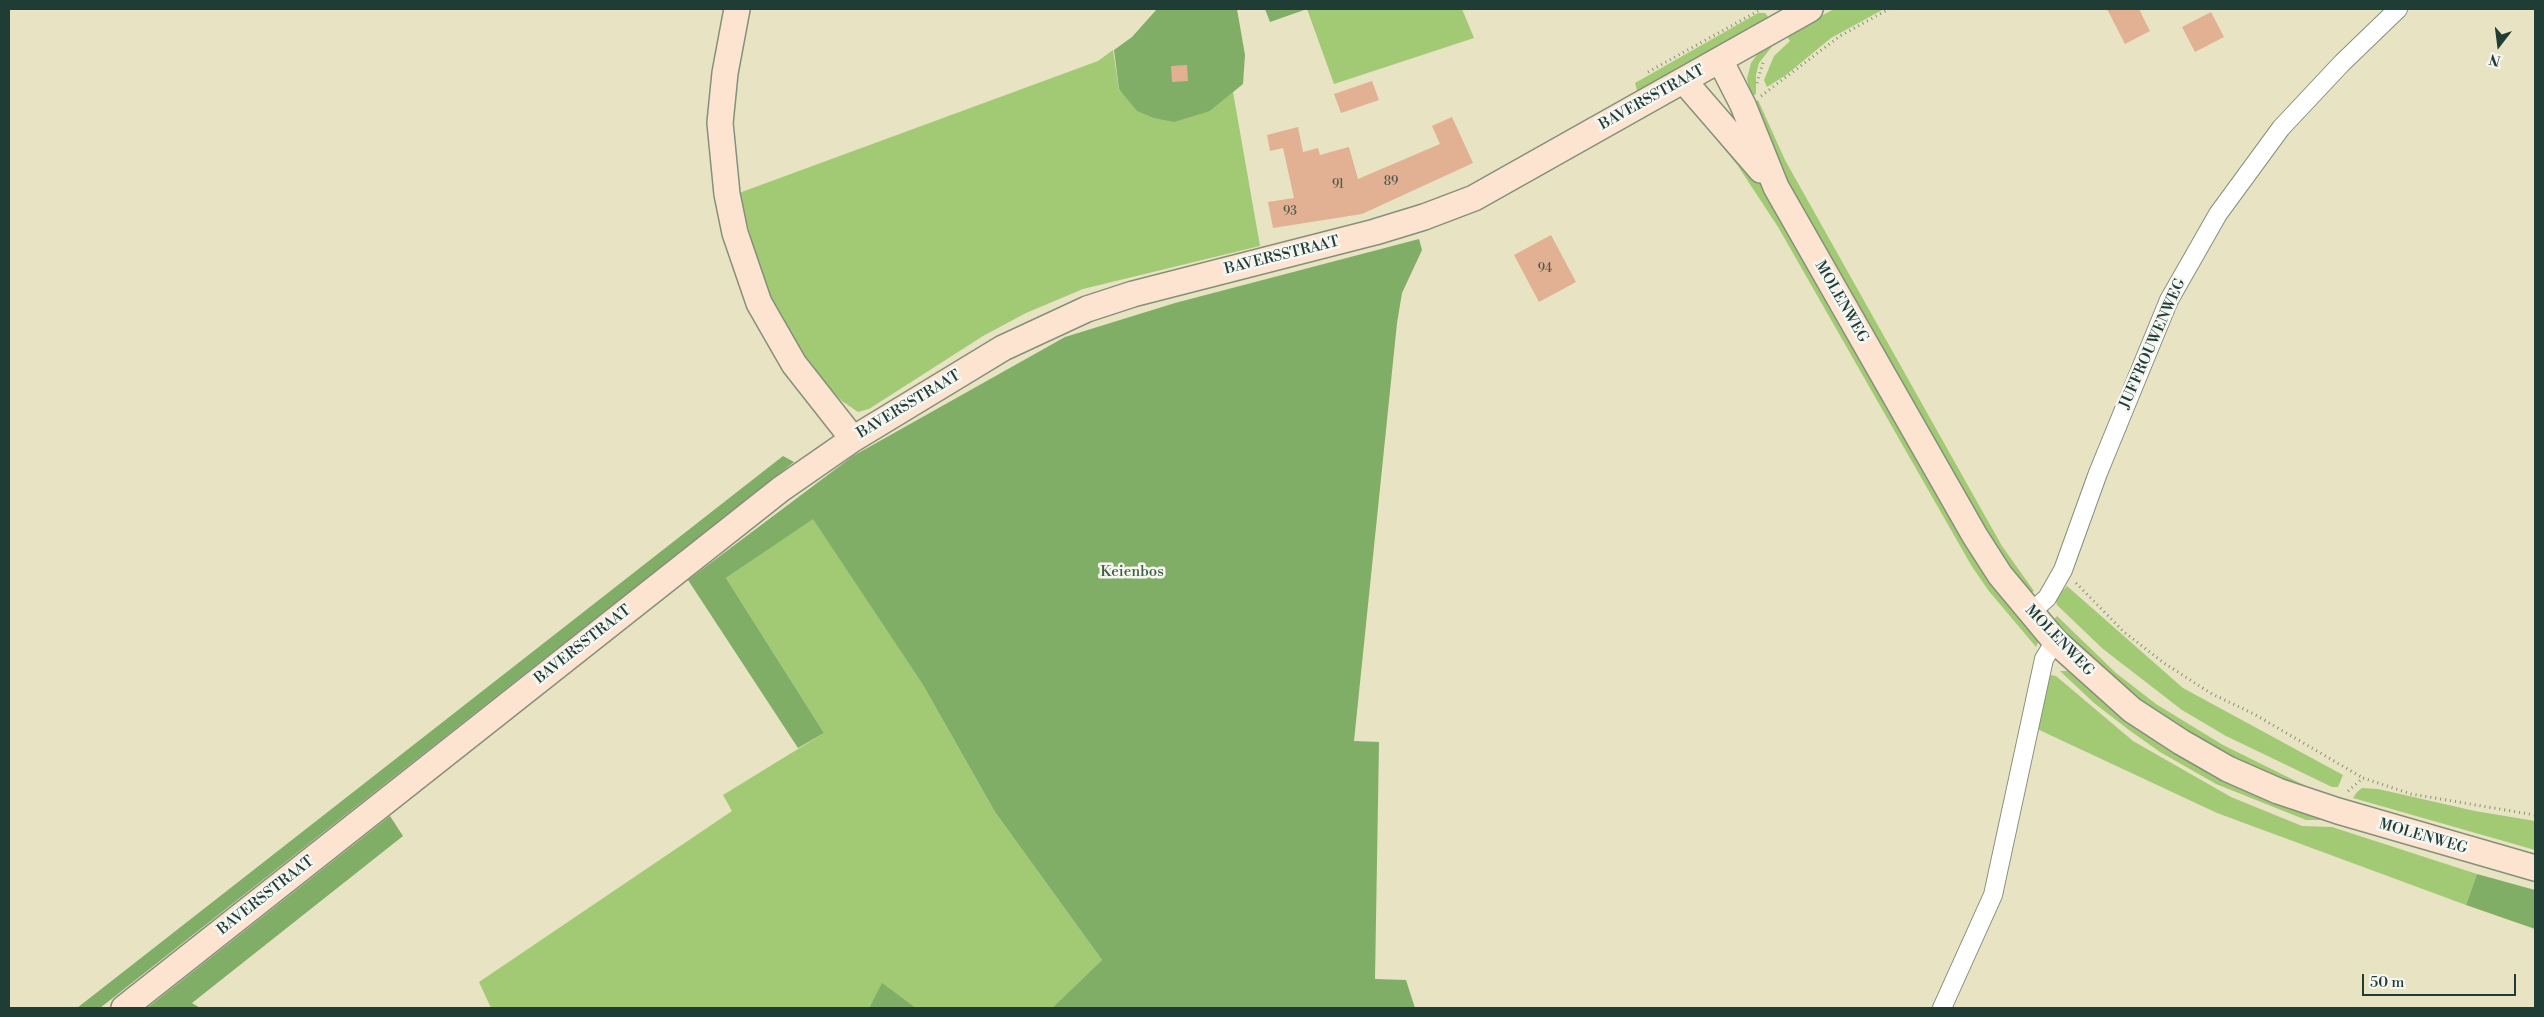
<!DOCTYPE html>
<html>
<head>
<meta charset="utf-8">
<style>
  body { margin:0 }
  #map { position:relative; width:2544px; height:1017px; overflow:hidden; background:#e8e3c3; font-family:"Libre Bodoni",serif }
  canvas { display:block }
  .frame { position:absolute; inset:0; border:10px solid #1f3d34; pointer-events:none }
  .north { position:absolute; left:2474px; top:20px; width:50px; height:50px; -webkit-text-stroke:4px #f6f6f2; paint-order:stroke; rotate:195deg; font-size:14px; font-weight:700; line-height:20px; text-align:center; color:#1f3d34 }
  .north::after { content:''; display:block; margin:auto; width:18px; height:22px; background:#1f3d34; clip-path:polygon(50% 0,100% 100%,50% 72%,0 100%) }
  .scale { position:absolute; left:2362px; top:974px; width:154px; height:22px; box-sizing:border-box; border:2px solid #1f3d34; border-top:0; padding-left:6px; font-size:15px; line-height:18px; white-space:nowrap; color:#1f3d34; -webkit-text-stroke:4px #f6f6f2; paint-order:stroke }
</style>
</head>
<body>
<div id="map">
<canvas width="2544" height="1017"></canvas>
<div class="frame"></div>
<div class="north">N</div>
<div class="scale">50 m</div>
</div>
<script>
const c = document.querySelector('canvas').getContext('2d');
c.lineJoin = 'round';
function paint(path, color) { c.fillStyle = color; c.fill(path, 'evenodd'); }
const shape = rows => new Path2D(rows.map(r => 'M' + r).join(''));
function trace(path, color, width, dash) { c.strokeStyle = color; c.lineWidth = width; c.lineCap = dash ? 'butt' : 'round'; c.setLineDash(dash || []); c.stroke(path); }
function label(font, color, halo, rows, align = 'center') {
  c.font = font + ' "Libre Bodoni",serif'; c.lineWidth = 5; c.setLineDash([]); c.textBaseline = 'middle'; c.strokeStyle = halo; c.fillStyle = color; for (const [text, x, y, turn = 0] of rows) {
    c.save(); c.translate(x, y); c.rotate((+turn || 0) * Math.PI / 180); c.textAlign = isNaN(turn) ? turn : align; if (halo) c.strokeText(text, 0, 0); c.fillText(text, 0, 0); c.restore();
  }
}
paint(shape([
  [1307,9,1462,9,1474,38,1334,84],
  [1834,9,1884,9,1831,38,1786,75,1767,87,1764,80,1774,56,1790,41,1786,35],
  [1758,13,1765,13,1770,19,1638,94,1635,83],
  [1778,39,1759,63,1756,75,1756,94,1751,97,1747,79,1751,63,1759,52],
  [1113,50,1119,90,1210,111,1233,92,1260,246,1083,289,1026,313,983,336,869,409,858,412,842,401,822,381,800,351,780,316,760,272,739,193,1098,61],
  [1758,100,1785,160,1980,507,2002,546,2034,591,2029,594,1992,543,1789,184,1752,103],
  [1713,125,1744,160,1768,195,2039,640,2036,647,1988,590,1971,565,1778,227,1738,166,1708,129],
  [813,518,923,685,995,812,1102,960,1052,1008,916,1008,882,984,869,1008,491,1008,479,982,732,811,723,795,824,733,726,578],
  [2067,586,2183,688,2343,775,2338,787,2332,787,2226,736,2182,710,2103,649,2057,605,2055,598],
  [2057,616,2116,673,2156,704,2223,745,2324,795,2243,764,2206,745,2131,694,2052,621],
  [2060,671,2068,671,2116,711,2326,820,2306,820,2216,784,2160,752,2129,730,2094,703],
  [2051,675,2056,676,2133,741,2231,797,2302,826,2332,827,2477,874,2466,905,2217,813,2035,728,2045,681],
  [2362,788,2378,789,2475,811,2535,821,2535,850,2353,798,2357,792]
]), '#a2ca75');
paint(shape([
  [1157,9,1237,9,1245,55,1243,84,1210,111,1174,122,1154,118,1137,111,1119,89,1114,50,1132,37],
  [1265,9,1307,9,1270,22],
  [1419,239,1422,250,1402,293,1397,323,1354,741,1379,742,1375,979,1406,980,1415,1008,1052,1008,1102,960,995,812,923,685,813,519,726,578,824,733,798,748,688,580,853,456,1065,337,1175,303],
  [783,456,794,462,100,1008,77,1008],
  [390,816,403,836,192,1003,200,1008,147,1008],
  [2477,874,2535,890,2535,929,2466,905],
  [882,983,916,1008,869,1008]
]), '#81ae66');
paint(shape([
  [2107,9,2139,9,2150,31,2125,44],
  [2211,12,2224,37,2195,52,2182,27],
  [1187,65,1188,81,1172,82,1171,66],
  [1372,81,1379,100,1341,113,1334,94],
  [1452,117,1473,163,1362,214,1273,228,1268,202,1294,198,1283,148,1270,151,1267,135,1298,127,1303,152,1318,148,1320,155,1349,147,1358,179,1440,144,1432,126],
  [1551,235,1576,282,1539,302,1514,255]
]), '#e2b092');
const street = shape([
  [2030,613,2047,598,2063,570,2098,473,2169,300,2218,214,2281,128,2342,63,2398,9],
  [1942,1008,1993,895,2044,659,2055,641]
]);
const secondary = shape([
  [737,9,725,73,720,123,727,194,735,233,759,303,794,364,853,439],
  [1720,60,1743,105,1776,187,1975,536,2000,575,2055,641,2132,710,2181,742,2228,769,2278,791,2338,811,2535,868],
  [1684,81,1761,170],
  [124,1008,781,489,853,439,1003,348,1087,309,1133,294,1375,232,1424,217,1474,198,1810,9]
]);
trace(street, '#84907c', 20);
trace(secondary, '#84907c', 28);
trace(shape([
  [1648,72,1758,11],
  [1757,83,1763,62],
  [1761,96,1840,36,1889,9],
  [2076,583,2124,632,2164,663,2212,694,2254,714,2363,778],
  [2348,791,2363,778,2411,794,2535,815]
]), '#84907c', 3, [1, 4]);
trace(street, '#fff', 18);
trace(secondary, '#fde4d1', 25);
label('12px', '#505a4c', null, [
  ["89",1391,182],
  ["91",1338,185],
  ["93",1290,212],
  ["94",1545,269]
]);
label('15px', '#1f3d34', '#f6f6f2', [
  ["BAVERSSTRAAT",1652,98,-29],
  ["BAVERSSTRAAT",1282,256,-14],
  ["MOLENWEG",1841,302,60],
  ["JUFFROUWENWEG",2153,344,-66],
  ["BAVERSSTRAAT",909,405,-31],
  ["MOLENWEG",2059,641,46],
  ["BAVERSSTRAAT",583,645,-38],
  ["MOLENWEG",2423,837,16],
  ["BAVERSSTRAAT",266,896,-38]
]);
label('15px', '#406044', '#f6f6f2', [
  ["Keienbos",1132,572]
]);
</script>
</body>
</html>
